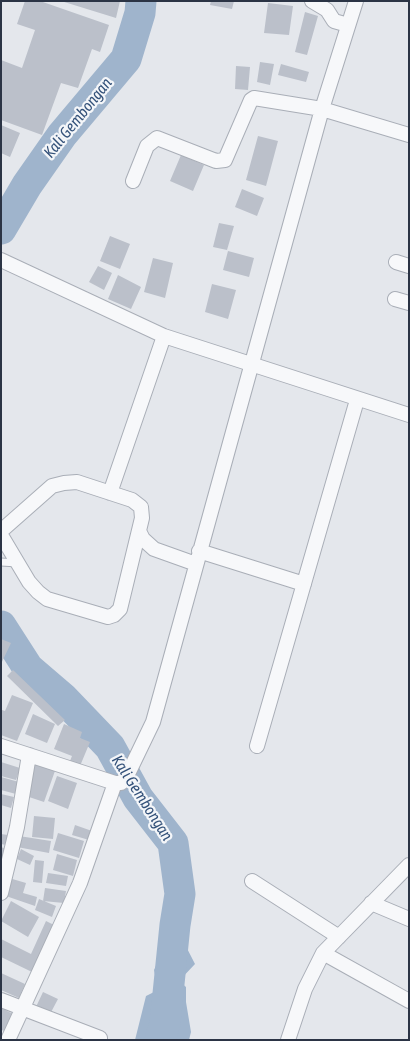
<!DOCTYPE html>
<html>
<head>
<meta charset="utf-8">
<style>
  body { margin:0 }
  #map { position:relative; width:410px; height:1041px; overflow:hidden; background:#e4e7ec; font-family:"Asap Condensed",sans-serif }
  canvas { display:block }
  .frame { position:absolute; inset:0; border:2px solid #2b3445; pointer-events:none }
</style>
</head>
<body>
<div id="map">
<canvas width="410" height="1041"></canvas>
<div class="frame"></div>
</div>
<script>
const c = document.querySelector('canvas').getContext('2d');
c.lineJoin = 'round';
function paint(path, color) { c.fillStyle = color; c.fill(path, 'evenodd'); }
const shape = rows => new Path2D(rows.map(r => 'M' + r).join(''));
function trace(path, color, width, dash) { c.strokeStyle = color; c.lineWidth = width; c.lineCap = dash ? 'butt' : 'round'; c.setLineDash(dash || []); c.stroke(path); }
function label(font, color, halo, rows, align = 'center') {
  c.font = font + ' "Asap Condensed",sans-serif'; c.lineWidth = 4.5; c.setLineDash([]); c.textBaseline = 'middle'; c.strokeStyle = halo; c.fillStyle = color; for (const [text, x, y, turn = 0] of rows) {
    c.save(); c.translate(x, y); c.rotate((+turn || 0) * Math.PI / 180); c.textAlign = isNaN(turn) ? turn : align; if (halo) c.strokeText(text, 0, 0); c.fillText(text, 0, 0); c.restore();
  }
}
paint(shape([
  [175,925,195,964,179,981,186,987,186,1002,191,1032,189,1040,135,1040,146,996,158,990,154,970]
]), '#9fb4cc');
trace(shape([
  [1,229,27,185,62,135,126,59,140,13,141,1],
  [1,626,28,668,63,698,110,747,138,798,173,843,180,894,175,925,165,1023,160,1040]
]), '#9fb4cc', 31);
paint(shape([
  [25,1,40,1,109,25,100,52,92,49,78,88,61,83,42,135,1,120,1,60,22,68,35,30,17,24],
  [61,1,120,1,116,18],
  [211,1,234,1,232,9,210,5],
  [268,3,293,6,289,35,264,33],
  [305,12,318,16,307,55,295,52],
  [260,62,274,64,270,85,257,82],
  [281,64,309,72,306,82,278,75],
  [236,66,250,67,248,90,235,89],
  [1,125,20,133,10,157,1,153],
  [258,136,278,141,266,186,246,180],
  [181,155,204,165,193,191,170,181],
  [242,189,264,198,257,216,235,207],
  [219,223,234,226,227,250,213,247],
  [110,236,130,244,120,269,100,261],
  [228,251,254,258,249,277,223,270],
  [153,258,173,263,165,298,144,292],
  [98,266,112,273,104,290,89,282],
  [118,275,141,287,131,309,108,299],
  [212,284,236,290,228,319,205,312],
  [1,639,11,643,1,664],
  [13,670,65,720,58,726,7,676],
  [12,695,33,703,17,741,1,735,1,713,2,710,5,711],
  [33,714,55,724,47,743,25,734],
  [64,724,82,732,80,738,90,742,80,766,70,761,72,756,54,749],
  [31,760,56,768,44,802,23,795],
  [1,762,20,768,16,780,1,776],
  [57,776,77,783,68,809,48,801],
  [1,777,19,782,16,794,1,790],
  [1,794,14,797,11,808,1,805],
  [34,816,55,818,53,839,32,837],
  [75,825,92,831,89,840,72,835],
  [58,833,84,841,79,858,53,850],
  [1,834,8,835,6,845,1,844],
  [19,836,51,841,49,853,17,847],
  [1,847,6,849,3,859,1,858],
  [21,849,34,856,30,865,17,859],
  [57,854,77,860,73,876,53,870],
  [35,860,44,861,42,883,33,882],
  [48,873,68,876,66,886,46,883],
  [9,878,26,883,23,893,37,897,35,906,3,895],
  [45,888,66,891,64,903,43,901],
  [39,899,56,906,52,917,35,910],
  [11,901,39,917,28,937,1,921],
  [46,921,54,925,32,972,1,957,1,939,31,954],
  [1,973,25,984,19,998,1,990],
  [43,992,58,999,49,1016,35,1009],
  [1,1008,13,1014,5,1031,1,1030]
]), '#bbc0ca');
const service = shape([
  [1,562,18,563]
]);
const minor = shape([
  [312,1,327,10,334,21,348,25],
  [133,181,147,146,157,138,216,161,225,160,251,100,254,98,322,109,409,135],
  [1,260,164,336,409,415],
  [396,262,409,266],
  [395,299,409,303],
  [110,493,164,336],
  [1,531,52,486,64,483,77,482,132,500,141,507,142,518,120,609,114,615,108,617,47,599,38,592,29,582,1,535],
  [139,531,143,539,154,549,196,564],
  [199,551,304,584],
  [1,746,115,783],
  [257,746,357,400],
  [252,881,339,937],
  [1,893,17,827,29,755],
  [371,903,409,919],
  [323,953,409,1001],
  [1,1000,100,1038],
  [8,1040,80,883,115,783,121,783,126,778,153,722,322,109,356,1],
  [288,1040,305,989,323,953,409,865]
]);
trace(service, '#a9aeb7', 9);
trace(minor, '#a9aeb7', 16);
trace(service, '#f7f8fa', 7);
trace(minor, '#f7f8fa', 14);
label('italic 16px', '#34527a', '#f4f6f9', [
  ["Kali Gembongan",78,118,-51],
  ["Kali Gembongan",142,798,57]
]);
</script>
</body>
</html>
